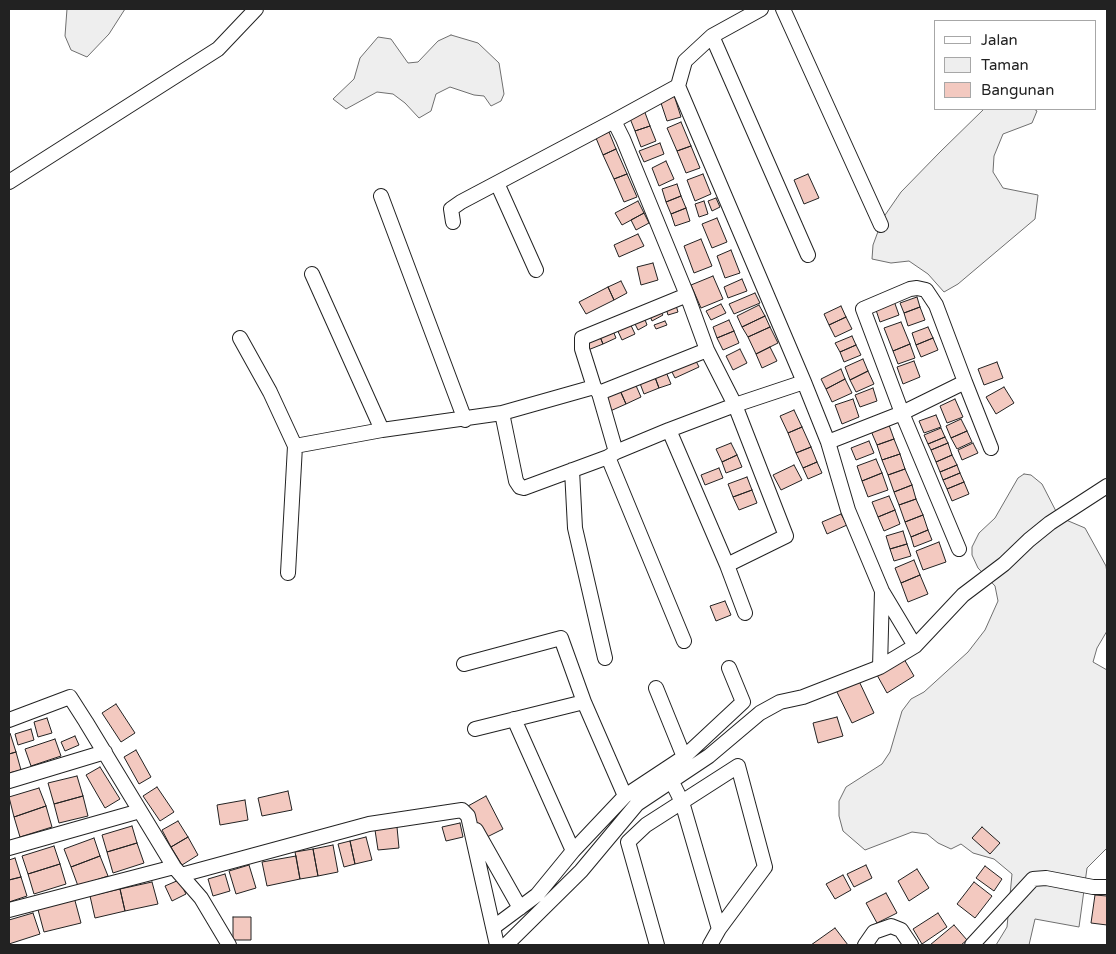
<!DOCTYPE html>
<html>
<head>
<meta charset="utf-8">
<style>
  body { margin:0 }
  #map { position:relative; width:1116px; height:954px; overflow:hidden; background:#fff; font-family:"Varela Round",sans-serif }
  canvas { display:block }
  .frame { position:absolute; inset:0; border:10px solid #222; pointer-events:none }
  .legend { position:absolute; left:934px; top:20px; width:162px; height:90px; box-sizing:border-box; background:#fff; border:1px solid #a7a7a7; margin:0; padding:6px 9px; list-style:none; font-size:15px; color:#222 }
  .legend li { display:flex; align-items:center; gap:10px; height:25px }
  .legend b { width:25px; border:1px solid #a7a7a7 }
</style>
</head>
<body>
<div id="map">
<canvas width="1116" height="954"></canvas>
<div class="frame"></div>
<ul class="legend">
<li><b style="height:6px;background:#fff"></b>Jalan</li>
<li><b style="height:14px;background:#eee"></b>Taman</li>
<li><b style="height:14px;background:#f3c9c0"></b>Bangunan</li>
</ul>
</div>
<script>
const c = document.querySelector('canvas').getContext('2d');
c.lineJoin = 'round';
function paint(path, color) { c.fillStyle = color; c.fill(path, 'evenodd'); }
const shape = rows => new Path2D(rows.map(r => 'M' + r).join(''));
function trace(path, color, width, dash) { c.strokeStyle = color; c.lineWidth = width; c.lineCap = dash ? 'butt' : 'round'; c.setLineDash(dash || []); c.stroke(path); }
const green = shape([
  [67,9,125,9,109,34,87,57,71,50,65,36,67,9],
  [451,35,478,43,499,63,504,94,501,101,491,106,484,96,474,95,450,87,436,94,431,111,419,118,405,103,393,94,377,92,346,109,333,99,354,79,360,58,378,37,391,39,408,63,418,62,438,41,451,35],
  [984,109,1034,109,1037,111,1032,123,1003,134,994,156,993,172,1003,188,1038,195,1035,219,958,284,944,292,928,274,909,261,891,263,872,259,873,245,883,218,901,192,940,152,984,109],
  [1024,474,1031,475,1042,484,1059,517,1085,528,1106,566,1107,573,1107,631,1097,648,1093,662,1107,670,1107,848,1087,868,1079,927,1035,919,1029,945,996,945,1007,927,1012,874,994,859,973,853,961,844,951,849,938,843,927,834,912,832,865,850,843,831,839,816,839,801,846,787,882,764,890,752,902,711,911,699,924,692,968,652,985,630,998,601,995,586,978,568,972,555,972,547,979,533,995,518,1018,478,1024,474]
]);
paint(green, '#eee');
trace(green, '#6f6f6f', 1);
const building = shape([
  [673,92,681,117,667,121,659,97,673,92],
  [644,110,650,126,635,131,629,116,644,110],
  [681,122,691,146,677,151,667,128,681,122],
  [650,126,656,141,641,147,635,131,650,126],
  [609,132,616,149,603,155,596,138,609,132],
  [660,143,664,154,644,162,639,151,660,143],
  [691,146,700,168,686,173,677,151,691,146],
  [616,149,627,174,614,179,603,155,616,149],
  [666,161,674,179,659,186,652,168,666,161],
  [627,174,637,197,624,202,614,179,627,174],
  [703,174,711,194,695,201,687,180,703,174],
  [808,174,819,198,804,204,794,180,808,174],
  [677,184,681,196,666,202,662,189,677,184],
  [681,196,686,208,671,214,666,202,681,196],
  [716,198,720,207,712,211,708,201,716,198],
  [638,201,644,213,622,225,615,213,638,201],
  [704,201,708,214,699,217,695,204,704,201],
  [686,208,690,221,675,226,671,214,686,208],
  [644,213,649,223,636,230,631,220,644,213],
  [717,218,727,242,712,248,702,224,717,218],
  [638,234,644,246,619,257,614,245,638,234],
  [701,239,712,266,694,273,684,246,701,239],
  [731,250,740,273,725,278,717,256,731,250],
  [653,263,658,280,641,285,637,267,653,263],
  [713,276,723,299,701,308,691,285,713,276],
  [742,279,747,291,728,298,724,287,742,279],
  [621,281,627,293,614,300,608,287,621,281],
  [608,287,614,300,586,314,579,302,608,287],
  [755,293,760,303,734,314,729,304,755,293],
  [917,297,920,307,904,313,900,303,917,297],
  [894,301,899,315,880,322,875,307,894,301],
  [675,302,678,312,668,315,665,305,675,302],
  [721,304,726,313,711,320,706,311,721,304],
  [759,305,765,316,742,327,737,316,759,305],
  [841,306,846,317,829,325,824,314,841,306],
  [920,307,925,320,908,326,904,313,920,307],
  [660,311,663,315,652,321,650,316,660,311],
  [765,316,770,327,748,337,742,327,765,316],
  [644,317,647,325,638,330,634,322,644,317],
  [846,317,852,329,835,337,829,325,846,317],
  [628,319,635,334,622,340,615,325,628,319],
  [729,320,734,331,717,338,713,327,729,320],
  [665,321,667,325,656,329,654,325,665,321],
  [901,322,910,344,893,351,884,328,901,322],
  [611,326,616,338,603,344,598,332,611,326],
  [770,327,778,343,756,354,748,337,770,327],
  [928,327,933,338,916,345,912,333,928,327],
  [734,331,739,343,723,350,717,338,734,331],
  [598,332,603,344,588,350,583,339,598,332],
  [852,336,856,345,840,352,835,343,852,336],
  [933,338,938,350,921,357,916,345,933,338],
  [910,344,915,358,898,364,893,351,910,344],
  [856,345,861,355,844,362,840,352,856,345],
  [770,347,777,361,762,368,756,354,770,347],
  [740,349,747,363,733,370,726,356,740,349],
  [694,357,699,367,675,378,670,368,694,357],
  [863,359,868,371,850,380,845,367,863,359],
  [914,361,920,377,903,384,897,367,914,361],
  [997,362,1003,378,984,385,978,369,997,362],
  [664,367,671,384,659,388,653,372,664,367],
  [841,369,845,379,826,389,821,379,841,369],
  [868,371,874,384,856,392,850,380,868,371],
  [653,372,659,388,644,394,638,378,653,372],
  [845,379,852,393,832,402,826,389,845,379],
  [634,381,641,397,626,404,619,388,634,381],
  [1004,387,1014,403,996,414,986,397,1004,387],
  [619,388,626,404,608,412,601,396,619,388],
  [873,388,877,401,860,407,855,395,873,388],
  [853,399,859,417,842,424,835,405,853,399],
  [955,399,963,417,947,423,940,406,955,399],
  [794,410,802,427,788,433,780,416,794,410],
  [936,415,941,427,924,433,919,421,936,415],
  [961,419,967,431,951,438,946,426,961,419],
  [889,425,894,439,877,445,871,431,889,425],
  [802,427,811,447,796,453,788,433,802,427],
  [941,428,945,437,928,444,924,435,941,428],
  [967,431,972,442,957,449,951,438,967,431],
  [945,437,948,443,931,450,928,444,945,437],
  [894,439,900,454,882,460,877,445,894,439],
  [869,441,874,453,856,460,851,448,869,441],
  [731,443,737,455,722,462,716,449,731,443],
  [948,443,952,455,936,462,931,450,948,443],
  [973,443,978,453,962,460,958,450,973,443],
  [811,447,817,462,803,468,796,453,811,447],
  [900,454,905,469,888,475,882,460,900,454],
  [737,455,742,467,726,473,722,462,737,455],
  [952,455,957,465,940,472,936,462,952,455],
  [876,459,882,473,862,481,857,466,876,459],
  [817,462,822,473,808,479,803,468,817,462],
  [794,465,802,480,781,490,773,475,794,465],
  [957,465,960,473,943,480,940,472,957,465],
  [719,468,723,478,705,485,701,475,719,468],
  [905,469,912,485,894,492,888,475,905,469],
  [882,473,888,490,868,497,862,481,882,473],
  [960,473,964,482,947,489,943,480,960,473],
  [747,477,752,490,733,497,728,484,747,477],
  [964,482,969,494,952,501,947,489,964,482],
  [912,485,916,499,899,505,894,492,912,485],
  [752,490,757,503,739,510,733,497,752,490],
  [889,496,895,510,878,517,872,502,889,496],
  [916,499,923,515,905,522,899,505,916,499],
  [895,510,900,524,884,531,878,517,895,510],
  [841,514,847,525,827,534,822,522,841,514],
  [923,515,928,530,911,537,905,522,923,515],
  [928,530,932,540,914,547,911,537,928,530],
  [903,531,907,544,890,549,886,536,903,531],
  [939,542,946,562,923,570,916,551,939,542],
  [907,544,911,556,894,561,890,549,907,544],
  [914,560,920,575,901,583,895,568,914,560],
  [920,575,928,594,908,602,901,583,920,575],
  [725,601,731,615,716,621,710,606,725,601],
  [904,659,914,676,887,693,877,675,904,659],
  [858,679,874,713,852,723,836,690,858,679],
  [116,704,135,733,121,742,102,713,116,704],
  [837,717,843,736,818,743,813,723,837,717],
  [47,718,52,733,38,737,34,722,47,718],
  [31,729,34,740,18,745,15,734,31,729],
  [9,733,10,733,16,752,9,754,9,733],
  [75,736,79,745,65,751,61,742,75,736],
  [55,739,61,756,31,766,25,749,55,739],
  [136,750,151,777,139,784,124,757,136,750],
  [16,752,21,770,9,773,9,754,16,752],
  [100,767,120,799,105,808,86,775,100,767],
  [77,776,83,796,54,804,48,783,77,776],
  [157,787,174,812,160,821,143,796,157,787],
  [39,788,46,806,14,817,9,797,39,788],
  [288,791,292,810,262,816,258,798,288,791],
  [83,796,88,816,59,823,54,804,83,796],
  [486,796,503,829,485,838,468,806,486,796],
  [245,800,248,820,220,825,217,805,245,800],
  [46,806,52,827,20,837,14,817,46,806],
  [178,821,188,837,171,847,162,830,178,821],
  [460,823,463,837,446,841,442,827,460,823],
  [132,826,137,843,107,852,102,835,132,826],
  [397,827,399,848,378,850,375,830,397,827],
  [982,827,1000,843,990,854,972,838,982,827],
  [188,837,198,855,182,865,171,847,188,837],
  [366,837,372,860,355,864,350,841,366,837],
  [94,838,100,856,71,867,64,849,94,838],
  [350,841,355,864,344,867,338,844,350,841],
  [137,843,144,863,113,873,107,852,137,843],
  [333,845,338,872,318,876,313,849,333,845],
  [54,846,60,864,28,874,22,856,54,846],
  [313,849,318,876,300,879,295,852,313,849],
  [100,856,108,876,78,886,71,867,100,856],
  [296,856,300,879,267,886,262,862,296,856],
  [15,858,21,877,9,880,9,860,15,858],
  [60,864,66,884,34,894,28,874,60,864],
  [249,865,256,888,236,894,229,871,249,865],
  [866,865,872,878,854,887,847,874,866,865],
  [985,866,1002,879,994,891,976,878,985,866],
  [917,869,929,888,909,901,898,881,917,869],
  [225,874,230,891,213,896,208,879,225,874],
  [843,875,851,890,835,899,826,884,843,875],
  [21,877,27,896,9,902,9,880,21,877],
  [179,880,186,894,172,901,165,886,179,880],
  [152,882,158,904,125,911,120,889,152,882],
  [974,882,992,896,975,918,957,904,974,882],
  [120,889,125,911,95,918,90,896,120,889],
  [886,893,897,913,877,923,866,903,886,893],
  [1095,895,1107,896,1107,925,1091,923,1095,895],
  [74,897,81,923,44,932,37,906,74,897],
  [33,913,40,934,9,944,9,920,33,913],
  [938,913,947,927,922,944,913,929,938,913],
  [233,917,251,917,251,940,233,940,233,917],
  [954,925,967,940,961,945,930,945,954,925],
  [835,928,848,945,811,945,835,928]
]);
paint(building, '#f3c9c0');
trace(building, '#222', 1);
const street = shape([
  [783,9,881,225],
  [712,36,761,9],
  [614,121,678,86],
  [9,182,218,49,256,9],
  [497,183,536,270],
  [381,196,465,420],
  [453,222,451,209,461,202,614,121,623,139,687,295,707,350,735,405,804,382],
  [808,255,712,36,685,61,678,86,804,382,828,442,848,510,882,591,915,646],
  [312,274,382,430],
  [240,338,270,392,295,446,382,430,502,413,594,387],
  [965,382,991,448],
  [599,393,707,350],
  [502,413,516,481,520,487,524,488,608,457,616,452,669,430,735,405,786,536,727,565,669,430],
  [828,442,902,413,965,382,936,305,926,290,917,288,910,289,863,309,902,413,959,549],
  [616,452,599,393,594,387,582,349,582,338,687,295],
  [608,457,684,641],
  [572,470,575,528,605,658],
  [727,565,745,613],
  [288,573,295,446],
  [464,664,561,638,584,702],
  [880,667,882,591],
  [656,688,684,757],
  [514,719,573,851],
  [9,720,70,697,86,722,174,867,201,898,229,945],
  [475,729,584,702,625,796],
  [9,781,105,752],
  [672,782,682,802,719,929],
  [476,830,520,908],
  [9,848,140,811],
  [181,875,369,824,462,810,468,816,497,945],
  [9,910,174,867],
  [494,927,537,895,573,851,625,796,684,757,743,702,729,668],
  [506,945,581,871,637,804,709,756,760,713,780,702,803,697,880,667,915,646,963,595,1004,564,1029,540,1050,523,1107,486],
  [657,945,628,842,646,825,738,766,765,867,719,929,710,945],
  [865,945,874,932,891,926,901,930,911,945],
  [972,945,1033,879,1046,878,1093,887,1107,887]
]);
trace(street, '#222', 16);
trace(street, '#fff', 14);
</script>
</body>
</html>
